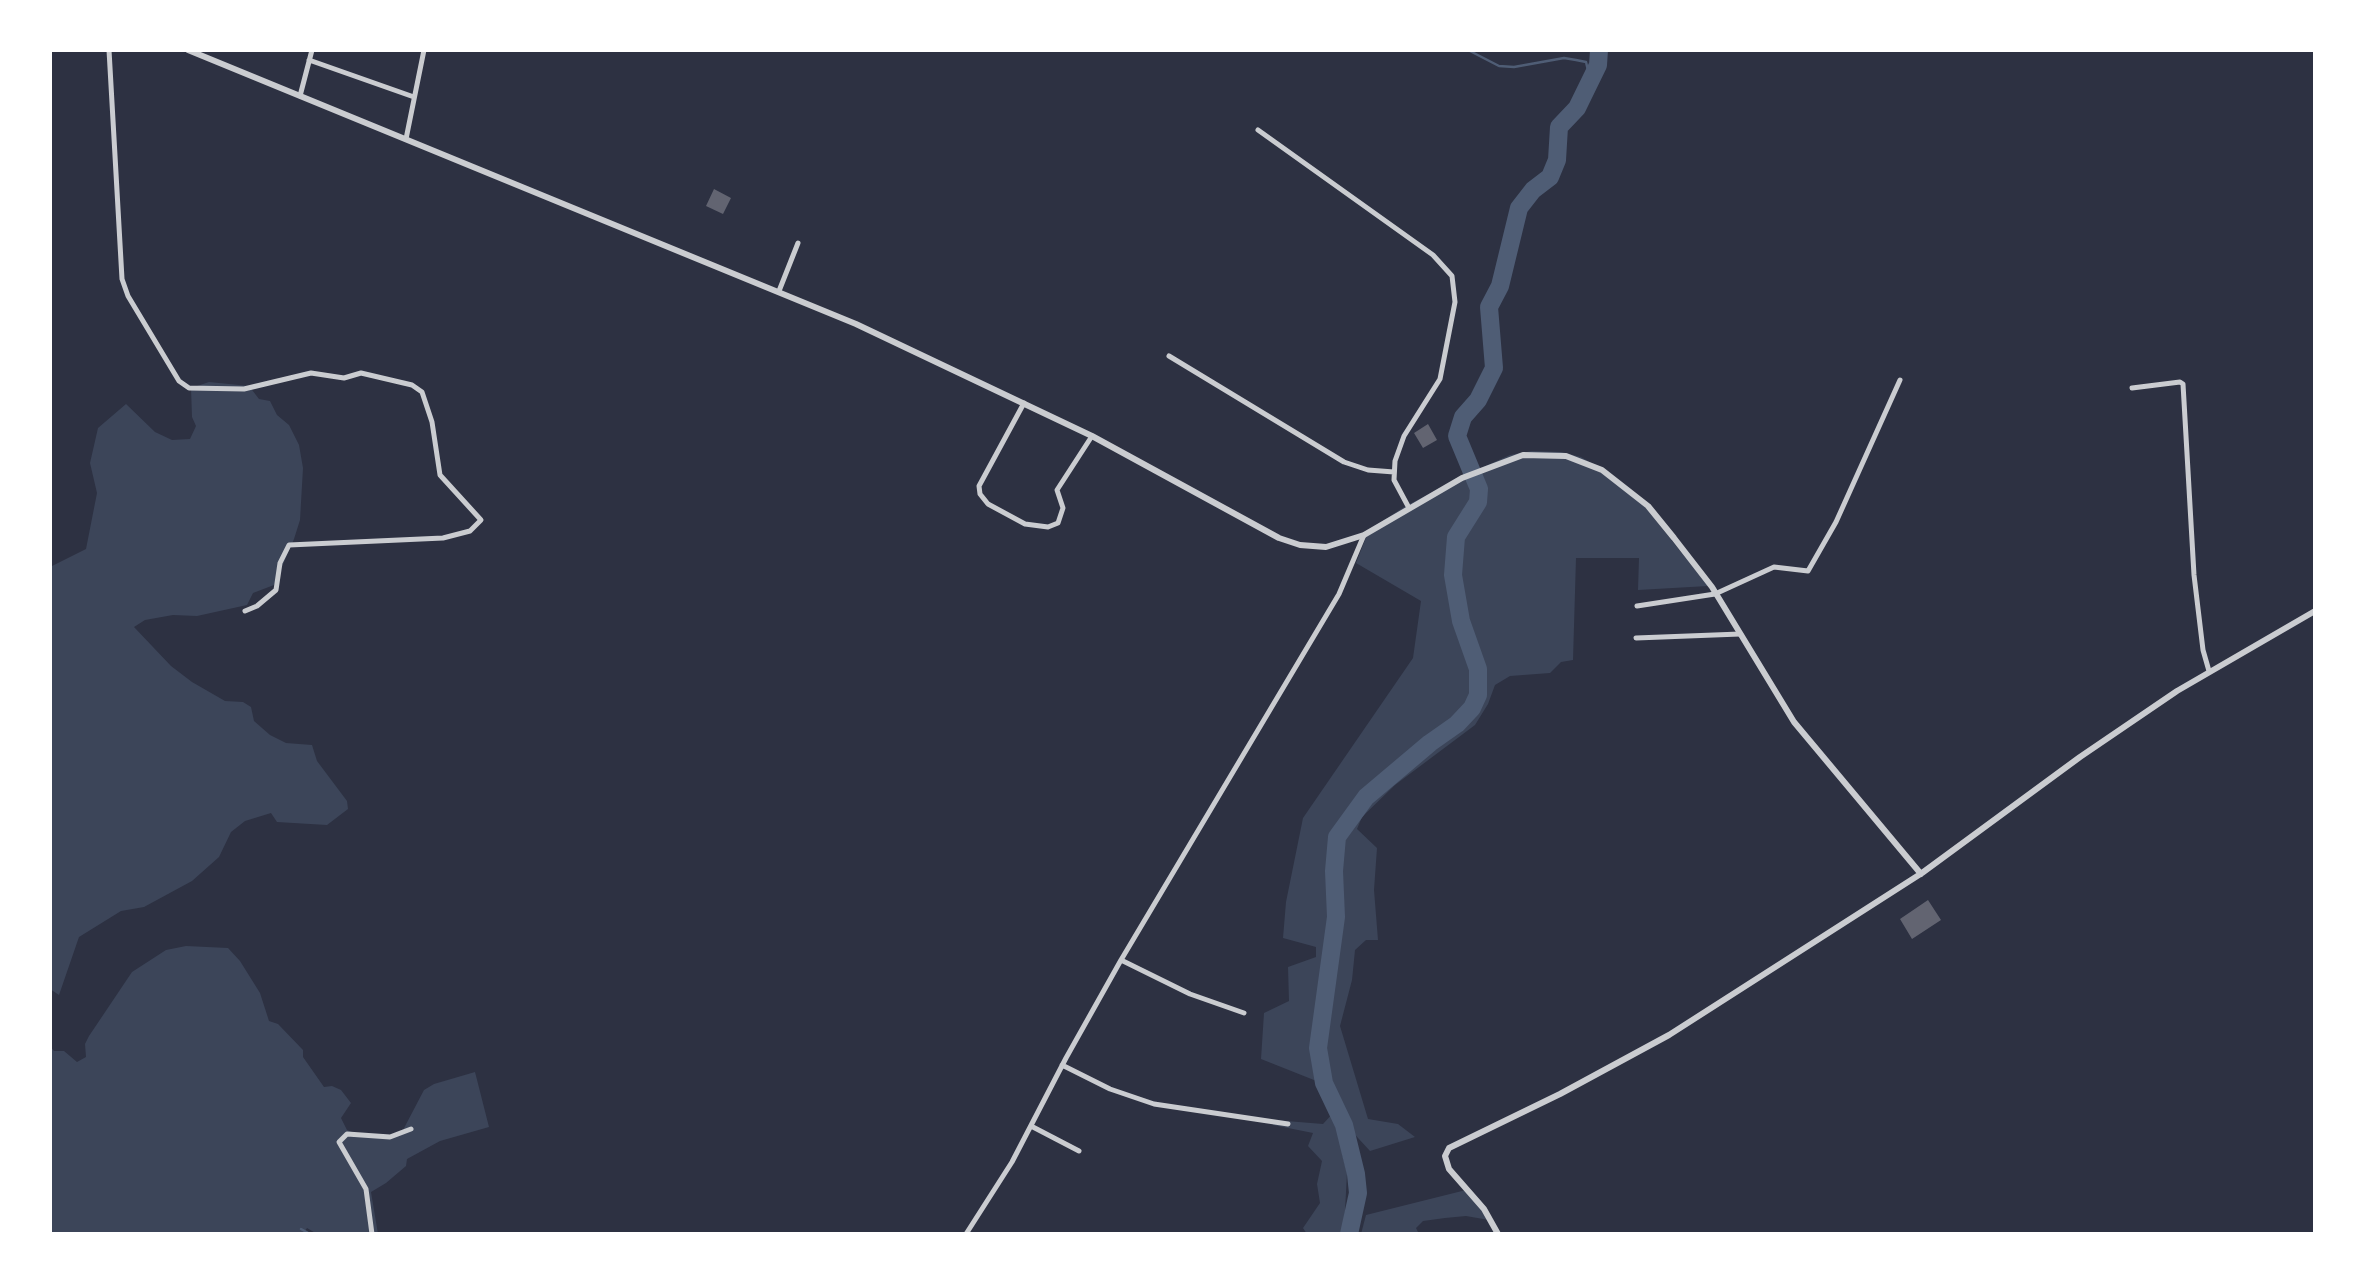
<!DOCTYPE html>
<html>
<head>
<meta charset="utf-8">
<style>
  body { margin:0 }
  #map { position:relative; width:2365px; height:1284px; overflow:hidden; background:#2d3142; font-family:Rubik,sans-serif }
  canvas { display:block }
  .frame { position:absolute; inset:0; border:52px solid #fff; pointer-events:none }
</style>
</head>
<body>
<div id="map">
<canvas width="2365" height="1284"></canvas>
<div class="frame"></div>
</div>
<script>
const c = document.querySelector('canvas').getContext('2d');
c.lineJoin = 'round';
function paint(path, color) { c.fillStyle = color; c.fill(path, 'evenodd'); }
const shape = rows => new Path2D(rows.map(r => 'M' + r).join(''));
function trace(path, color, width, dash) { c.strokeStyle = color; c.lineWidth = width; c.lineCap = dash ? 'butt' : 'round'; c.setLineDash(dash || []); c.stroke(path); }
paint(shape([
  [209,382,249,386,259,399,270,401,277,415,289,425,299,445,303,468,300,520,294,539,274,585,253,593,247,605,197,616,173,615,145,620,134,627,171,666,192,682,225,701,243,702,251,707,254,721,270,735,286,743,312,745,317,761,347,801,348,809,327,825,277,822,271,813,245,821,231,832,219,857,192,881,144,907,121,911,79,937,59,995,50,989,50,567,86,549,97,493,90,463,98,428,126,404,155,432,172,440,190,439,196,426,192,417,191,388],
  [1532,451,1561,452,1581,457,1603,470,1638,498,1708,586,1638,590,1639,558,1576,558,1573,660,1561,662,1550,673,1510,676,1495,685,1488,704,1475,725,1395,785,1362,817,1357,829,1377,848,1374,890,1378,940,1366,940,1355,950,1352,980,1340,1026,1368,1119,1398,1124,1415,1137,1370,1151,1336,1114,1342,1130,1342,1153,1347,1173,1344,1230,1343,1234,1307,1234,1303,1228,1320,1203,1317,1184,1322,1161,1308,1146,1313,1133,1273,1125,1274,1120,1323,1124,1335,1111,1324,1084,1261,1059,1264,1013,1289,1001,1288,967,1316,957,1316,947,1283,938,1286,902,1303,818,1413,658,1421,601,1356,563,1369,530,1404,507,1463,476,1510,455],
  [186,946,228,948,240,961,260,993,269,1021,278,1024,303,1050,303,1057,324,1087,332,1086,341,1090,351,1103,341,1118,347,1130,357,1134,393,1135,402,1132,424,1090,434,1084,475,1072,489,1127,440,1141,407,1159,406,1166,386,1183,371,1192,378,1234,317,1234,307,1228,303,1234,50,1234,50,1046,54,1051,64,1051,77,1062,86,1057,85,1044,89,1036,132,972,166,950],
  [1470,1189,1482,1202,1489,1220,1466,1216,1445,1218,1423,1221,1416,1228,1419,1234,1361,1234,1366,1215]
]), '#3c4559');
trace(shape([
  [1468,50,1499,66,1514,67,1564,58,1576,60,1586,62,1590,79],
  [301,1229,310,1234]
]), '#4f5d75', 2.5);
trace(shape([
  [1349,1234,1358,1193,1356,1174,1344,1125,1324,1083,1318,1048,1336,917,1334,871,1337,837,1366,797,1430,743,1457,724,1472,708,1478,695,1478,669,1461,621,1453,575,1456,537,1478,502,1479,489,1457,436,1463,417,1478,400,1494,368,1489,307,1500,286,1519,208,1533,190,1550,177,1557,160,1559,127,1577,108,1598,65,1599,50]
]), '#4f5d75', 18);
paint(shape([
  [714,189,731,198,723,214,706,206],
  [1428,424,1437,440,1423,448,1414,433],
  [1928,900,1941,920,1912,939,1900,919]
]), '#626471');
trace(shape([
  [109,50,122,279,128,296,179,381,189,388,244,389,311,373,344,378,361,373,412,385,422,392,432,422,440,475,481,520,470,531,443,538,289,545,280,563,276,590,257,606,245,611],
  [309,60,414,97],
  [300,96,312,50],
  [1258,130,1433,255,1452,276,1455,302,1440,379,1404,436,1395,461,1394,480,1409,508],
  [406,139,424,50],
  [779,291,798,243],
  [1169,356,1344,462,1368,470,1394,472],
  [2132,388,2180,382,2183,384,2194,575,2203,650,2209,671],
  [1024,403,979,486,980,494,988,504,1025,524,1048,527,1058,523,1063,508,1057,490,1092,436],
  [1637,606,1715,594,1774,567,1808,571,1836,522,1900,380],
  [1636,638,1740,634],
  [1121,960,1190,994,1244,1013],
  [1062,1065,1110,1089,1154,1104,1288,1124],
  [1031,1126,1079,1151],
  [372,1234,366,1189,339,1142,347,1134,390,1137,411,1129],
  [966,1234,1012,1162,1066,1058,1121,960,1339,594,1364,535]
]), '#caccd0', 5);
trace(shape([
  [188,50,856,324,1092,436,1279,538,1300,545,1326,547,1364,535,1462,478,1523,455,1566,456,1602,470,1648,506,1674,538,1712,587,1794,722,1921,874],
  [1498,1234,1484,1209,1449,1169,1445,1156,1449,1148,1560,1094,1669,1035,1922,873,2080,757,2177,691,2315,611]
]), '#caccd0', 6);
</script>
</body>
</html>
